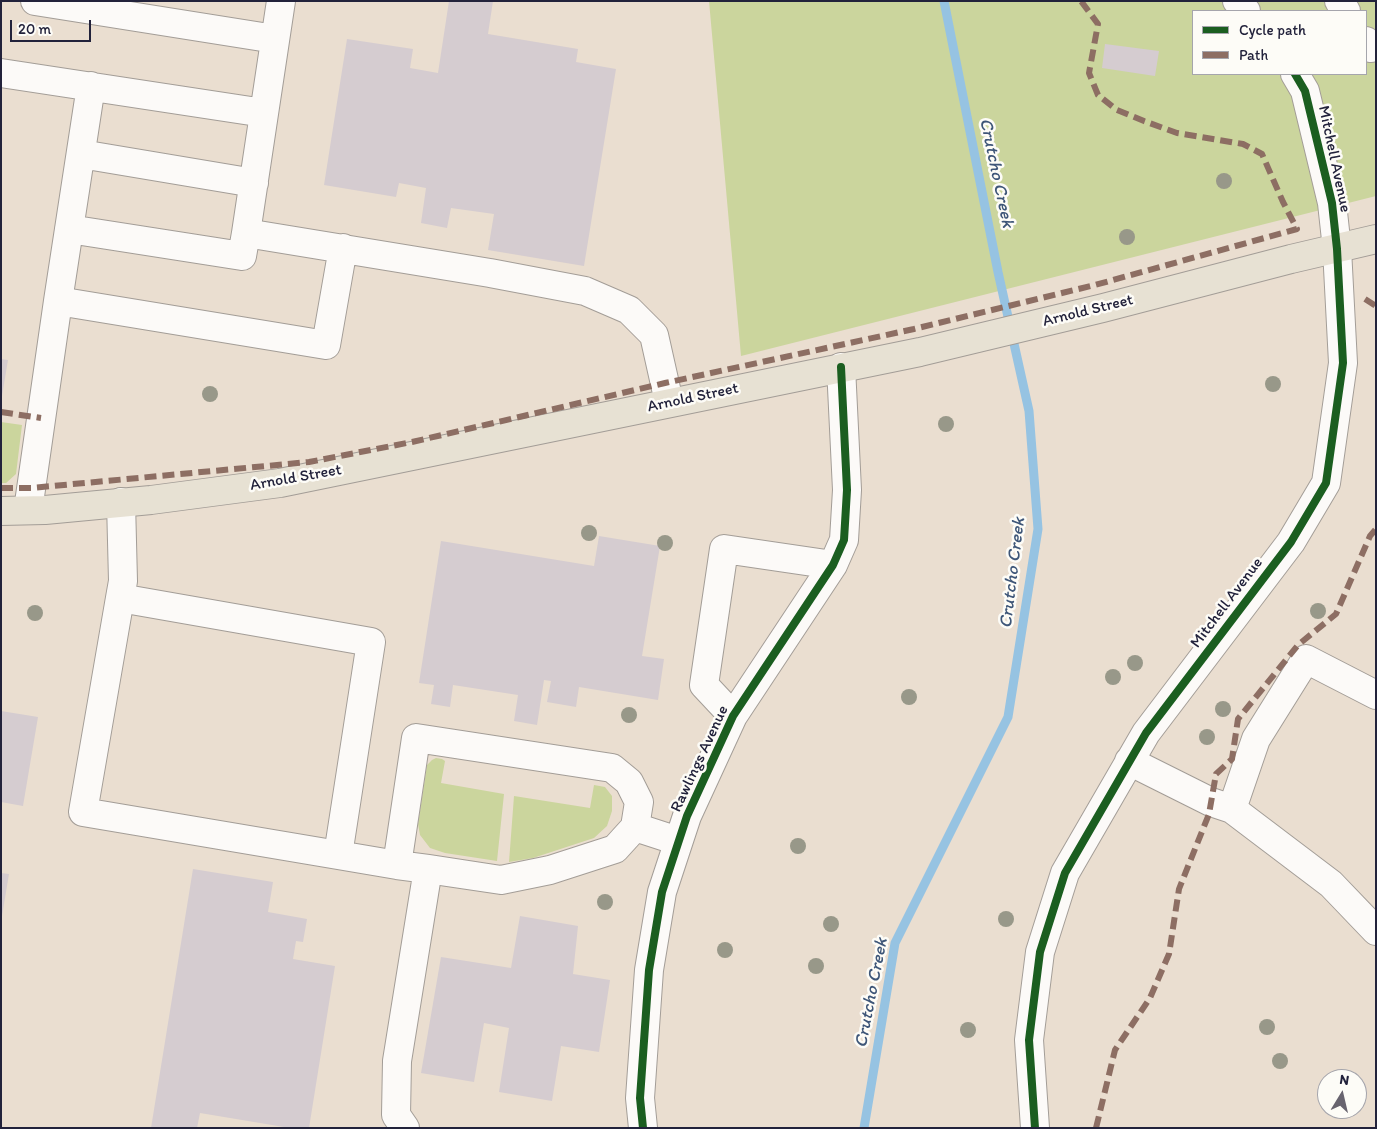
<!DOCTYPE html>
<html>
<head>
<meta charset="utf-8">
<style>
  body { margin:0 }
  #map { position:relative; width:1377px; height:1129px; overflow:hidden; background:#eaded0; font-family:Itim,sans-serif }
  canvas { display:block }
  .frame { position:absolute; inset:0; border:2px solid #22223b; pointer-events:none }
  .legend { position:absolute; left:1192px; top:10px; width:175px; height:65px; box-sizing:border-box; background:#fdfcf7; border:1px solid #a5a5ac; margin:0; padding:6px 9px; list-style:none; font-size:15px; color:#22223b }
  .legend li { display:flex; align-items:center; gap:10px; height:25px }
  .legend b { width:25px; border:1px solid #a5a5ac }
  .north { position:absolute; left:1317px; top:1069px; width:50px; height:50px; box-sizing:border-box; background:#fdfcf7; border:1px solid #a5a5ac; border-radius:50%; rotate:9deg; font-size:14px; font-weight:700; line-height:20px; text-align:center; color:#22223b }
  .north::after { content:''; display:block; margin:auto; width:18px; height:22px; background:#68646f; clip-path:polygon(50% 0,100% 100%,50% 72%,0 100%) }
  .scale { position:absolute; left:10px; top:20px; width:81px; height:22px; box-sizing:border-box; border:2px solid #22223b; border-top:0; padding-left:6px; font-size:15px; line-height:18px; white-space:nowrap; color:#22223b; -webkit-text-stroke:4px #fdfcf7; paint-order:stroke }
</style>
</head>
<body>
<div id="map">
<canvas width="1377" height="1129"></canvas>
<div class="frame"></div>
<ul class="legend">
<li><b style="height:6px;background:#1b5e20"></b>Cycle path</li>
<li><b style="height:6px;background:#8d6e63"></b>Path</li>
</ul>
<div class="north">N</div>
<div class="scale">20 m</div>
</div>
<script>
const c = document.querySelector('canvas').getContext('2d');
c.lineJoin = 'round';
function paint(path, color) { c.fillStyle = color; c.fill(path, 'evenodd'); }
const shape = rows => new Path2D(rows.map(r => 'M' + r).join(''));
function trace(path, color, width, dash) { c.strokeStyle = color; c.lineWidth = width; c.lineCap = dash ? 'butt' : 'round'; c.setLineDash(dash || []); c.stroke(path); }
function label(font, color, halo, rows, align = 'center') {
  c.font = font + ' Itim,sans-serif'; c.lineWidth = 5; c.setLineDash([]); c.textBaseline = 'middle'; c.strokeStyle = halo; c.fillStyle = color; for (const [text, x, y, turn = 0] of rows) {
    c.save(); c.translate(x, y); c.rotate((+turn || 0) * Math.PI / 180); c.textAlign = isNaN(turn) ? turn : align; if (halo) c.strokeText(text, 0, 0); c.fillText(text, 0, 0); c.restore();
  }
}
paint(shape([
  [709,1,1376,1,1376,196,741,356],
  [1193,11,1366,11,1366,74,1193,74],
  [1,422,22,425,16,474,6,483,1,483],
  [436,758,442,759,445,761,441,783,504,794,497,861,445,853,430,848,420,835,418,824,427,765,432,760],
  [594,785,605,787,612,796,612,811,607,826,594,838,533,858,509,862,514,796,590,808]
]), '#cbd59d');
trace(shape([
  [864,1128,895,943,1008,717,1038,529,1029,411,998,272,944,1]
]), '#96c3e2', 9);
paint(shape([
  [449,1,493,1,488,34,578,49,576,62,616,69,584,266,488,250,494,214,451,208,447,228,421,223,426,188,399,183,396,197,324,185,347,39,413,49,410,68,438,73],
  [1105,44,1159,51,1155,76,1102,68],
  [1,359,8,360,2,396,1,396],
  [599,536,660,546,642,656,664,659,658,700,579,687,576,707,547,702,551,681,544,680,537,725,514,721,518,695,453,685,450,707,431,704,434,685,419,683,441,541,594,566],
  [1,711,38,717,23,806,1,802],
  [193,869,273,882,268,912,307,919,303,942,296,941,293,959,335,966,309,1128,290,1128,200,1113,197,1128,151,1128],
  [1,873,9,874,2,916,1,916],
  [520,916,578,926,573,974,610,980,599,1052,561,1046,552,1101,499,1092,509,1028,484,1023,474,1082,421,1073,441,957,511,968]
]), '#d5ccd0');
const minor = shape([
  [35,1,275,39],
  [281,1,246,233,490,273,585,291,629,310,654,335,669,402],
  [1237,1,1246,11],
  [1339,1,1346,11],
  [1366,41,1371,48,1376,46],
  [1,73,264,113],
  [81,154,254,183],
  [69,229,242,256,246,233],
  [58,301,326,345,343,248],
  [28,510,58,301,91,86],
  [120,598,371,642,338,855,83,812,120,598,123,581,121,502],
  [733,716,704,685,724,549,833,565],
  [1129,761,1211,802,1232,809,1331,884,1376,931],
  [1232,809,1256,739,1306,659,1376,695],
  [635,827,678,841],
  [338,855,397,865,428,869,501,880,550,870,615,849,635,827,639,802,629,782,612,768,416,738,397,865],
  [405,1128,396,1115,397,1061,428,869],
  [643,1128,640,1098,649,970,662,892,687,816,733,716,833,565,844,540,847,490,841,367],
  [1035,1128,1029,1040,1040,952,1065,873,1146,733,1291,542,1326,483,1343,363,1337,249,1332,203,1305,91,1295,74]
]);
const major = shape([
  [1,511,45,510,151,500,280,483,920,352,1103,308,1291,259,1376,239]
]);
trace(minor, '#a39d97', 30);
trace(major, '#a39d97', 30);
trace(minor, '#fcfaf8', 28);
trace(major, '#e7e1d3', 28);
trace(shape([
  [1365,299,1376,306],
  [1,412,41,418],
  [1,488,31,488,309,462,412,442,665,383,914,329,1095,285,1297,229,1283,202,1262,154,1243,144,1177,133,1144,121,1117,110,1098,95,1089,73,1098,24,1081,1],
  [1096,1128,1115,1050,1150,998,1169,954,1179,889,1209,814,1216,774,1232,759,1238,719,1298,645,1336,614,1370,536,1376,529]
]), '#8d6e63', 6, [12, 6]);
trace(shape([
  [643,1128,640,1098,649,970,662,892,687,816,733,716,833,565,844,540,847,490,841,367],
  [1035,1128,1029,1040,1040,952,1065,873,1146,733,1291,542,1326,483,1343,363,1337,249,1332,203,1305,91,1295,74]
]), '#1b5e20', 8);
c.fillStyle = '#989889';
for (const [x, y] of [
  [1224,181],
  [1127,237],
  [1273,384],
  [210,394],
  [946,424],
  [589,533],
  [665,543],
  [1318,611],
  [35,613],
  [1135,663],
  [1113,677],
  [909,697],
  [1223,709],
  [629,715],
  [1207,737],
  [798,846],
  [605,902],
  [1006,919],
  [831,924],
  [725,950],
  [816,966],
  [1267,1027],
  [968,1030],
  [1280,1061]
]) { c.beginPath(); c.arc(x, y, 8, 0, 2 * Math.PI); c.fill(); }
label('16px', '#22223b', '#fdfcf7', [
  ["Mitchell Avenue",1334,159,78],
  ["Arnold Street",1088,311,-14],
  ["Arnold Street",693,398,-12],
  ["Arnold Street",296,478,-10],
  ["Mitchell Avenue",1227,603,-53],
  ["Rawlings Avenue",700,759,-65]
]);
label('italic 18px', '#3e5678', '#fdfcf7', [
  ["Crutcho Creek",996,173,78],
  ["Crutcho Creek",1013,573,-83],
  ["Crutcho Creek",872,993,-79]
]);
</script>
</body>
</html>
